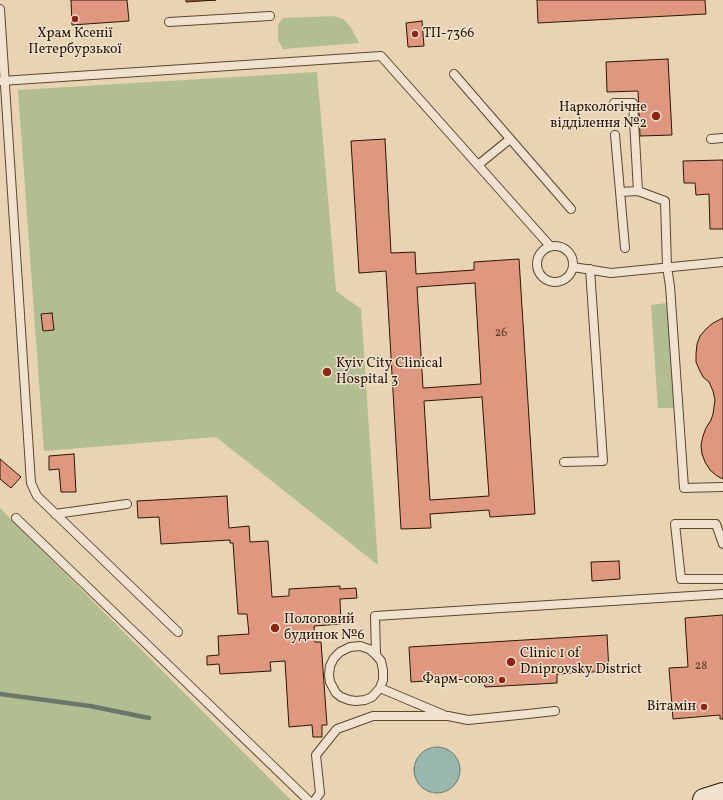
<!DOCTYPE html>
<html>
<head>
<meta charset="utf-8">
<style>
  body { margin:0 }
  canvas { display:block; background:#e8d3b3 }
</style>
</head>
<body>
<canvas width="723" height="800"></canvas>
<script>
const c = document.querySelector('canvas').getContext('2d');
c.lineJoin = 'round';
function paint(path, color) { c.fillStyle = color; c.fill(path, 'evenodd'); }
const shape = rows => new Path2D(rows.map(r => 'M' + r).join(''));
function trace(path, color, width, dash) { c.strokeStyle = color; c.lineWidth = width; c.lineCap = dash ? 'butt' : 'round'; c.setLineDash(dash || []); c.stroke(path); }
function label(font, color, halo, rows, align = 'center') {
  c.font = font + ' Vollkorn,serif'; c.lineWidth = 3; c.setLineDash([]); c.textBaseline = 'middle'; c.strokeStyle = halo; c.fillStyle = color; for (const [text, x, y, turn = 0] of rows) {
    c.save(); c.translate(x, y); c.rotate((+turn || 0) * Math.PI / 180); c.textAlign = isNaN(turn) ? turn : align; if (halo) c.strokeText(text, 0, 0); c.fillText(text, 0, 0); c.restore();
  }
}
paint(shape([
  [333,16,343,19,350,26,359,43,283,49,278,40,278,24,283,18],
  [317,72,336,291,361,309,378,565,216,437,44,451,18,90],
  [667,303,674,408,658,408,651,305],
  [0,508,291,800,0,800]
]), '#b0be91');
const water = shape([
  '414 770a23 23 0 1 1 46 0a23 23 0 1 1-46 0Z'
]);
paint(water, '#97b7af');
trace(water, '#6b776a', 1);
trace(shape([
  [0,694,90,706,149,718]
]), '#6b776a', 4.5);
const building = shape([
  [71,0,127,0,129,21,72,25,71,0],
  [186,0,216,0,186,2,186,0],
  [537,0,705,0,706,14,538,23,537,0],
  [422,21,424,46,408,47,406,23,422,21],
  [668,59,672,135,640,136,638,91,607,92,606,62,668,59],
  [385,139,391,253,415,252,416,274,474,270,474,262,519,259,535,514,490,517,489,510,430,514,431,528,401,529,386,271,359,273,351,141,385,139],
  [475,283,481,384,423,388,417,287,475,283],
  [482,397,489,496,430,500,424,401,482,397],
  [723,160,723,229,710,229,709,194,696,195,695,183,684,183,683,161,723,160],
  [52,313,54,330,43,331,41,314,52,313],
  [723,318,723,479,717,476,710,470,705,462,702,454,701,445,703,436,706,428,711,420,713,414,715,400,713,391,709,382,703,377,699,369,696,362,696,354,697,344,700,336,706,329,713,323,723,318],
  [74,454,76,492,61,492,59,469,49,470,49,456,74,454],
  [0,459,21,477,11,488,0,479,0,459],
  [227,496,229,528,249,526,250,542,268,541,272,597,289,596,289,589,340,586,340,589,356,588,357,598,340,599,341,624,314,626,315,642,321,642,327,725,322,725,322,737,313,737,312,725,289,727,285,661,270,662,271,671,220,674,219,664,207,665,207,656,219,655,218,636,249,634,247,614,238,614,233,543,230,543,230,540,161,544,159,517,138,518,137,501,227,496],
  [619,561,620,579,592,581,591,562,619,561],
  [723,615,723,719,720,719,720,715,673,719,669,668,688,667,685,618,723,615],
  [607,635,609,671,557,674,557,683,485,687,484,677,411,682,409,647,607,635]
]);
paint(building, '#df9780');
trace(building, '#2a1802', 1);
const lane = shape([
  [0,9,31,483,37,496,178,632],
  [169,22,270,16],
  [454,74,571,209],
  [1,81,381,56,550,246],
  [614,103,633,103,638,191],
  [615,135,625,248],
  [711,139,723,138],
  [478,165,510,139],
  [620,192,638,191,665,201,667,267,670,286,684,488,723,487],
  '537 264a18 18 0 1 1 36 0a18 18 0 1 1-36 0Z',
  [573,267,611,273,723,262],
  [564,462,603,461,590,269],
  [55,514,127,504],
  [16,518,308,800],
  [723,544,716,524,675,524,681,579,723,579],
  [376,655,369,649,360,646,350,647,340,652,334,658,330,666,329,675,330,682,336,693,341,697,349,700,356,701,365,700,372,697,380,688,383,680,383,670,381,661,376,655,375,616,723,594],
  [380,688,444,715],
  [315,800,320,793,316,755,337,729,373,716,448,716,468,720,528,714,555,711]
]);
const secondary = shape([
  [704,800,723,794]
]);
trace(lane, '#5a472e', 10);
trace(secondary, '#2a1802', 24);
trace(lane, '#f0e2ce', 8);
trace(secondary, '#f0e2ce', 22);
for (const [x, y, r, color] of [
  [75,19,4,"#8f2418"],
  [415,34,4,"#8f2418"],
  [656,116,5,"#8f2418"],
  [327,372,5,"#8f2418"],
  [275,628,5,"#8f2418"],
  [511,662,5,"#8f2418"],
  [502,680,4,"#8f2418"],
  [704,707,4,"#8f2418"]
]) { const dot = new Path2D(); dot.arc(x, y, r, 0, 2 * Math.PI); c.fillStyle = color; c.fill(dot); trace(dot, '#f0e2ce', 1.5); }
label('12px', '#573822', null, [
  ["26",501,334],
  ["28",701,667]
]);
label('14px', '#2a1802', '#f0e2ce', [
  ["Храм Ксенії",75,34,"center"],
  ["Петербурзької",75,50,"center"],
  ["ТП-7366",423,34],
  ["Наркологічне",647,108,"right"],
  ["відділення №2",647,124,"right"],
  ["Kyiv City Clinical",336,364],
  ["Hospital 3",336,380],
  ["Пологовий",284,620],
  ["будинок №6",284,636],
  ["Clinic 1 of",520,654],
  ["Dniprovsky District",520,670],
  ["Фарм-союз",494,680,"right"],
  ["Вітамін",696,707,"right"]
], 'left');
</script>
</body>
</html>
